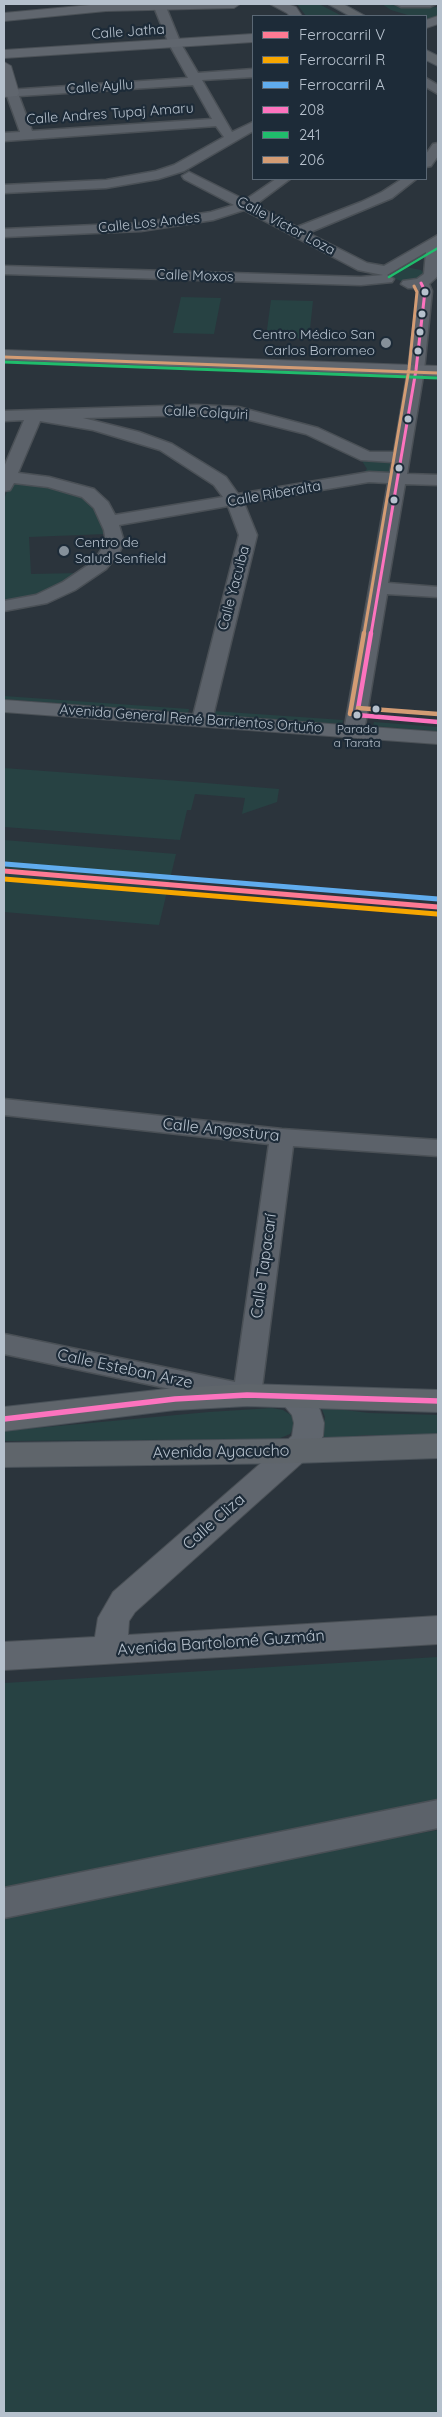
<!DOCTYPE html>
<html>
<head>
<meta charset="utf-8">
<style>
  body { margin:0 }
  #map { position:relative; width:442px; height:2417px; overflow:hidden; background:#2b343c; font-family:Quicksand,sans-serif }
  canvas { display:block }
  .frame { position:absolute; inset:0; border:5px solid #b6c1cd; pointer-events:none }
  .legend { position:absolute; left:252px; top:15px; width:175px; height:165px; box-sizing:border-box; background:#1d2b38; border:1px solid #5a6774; margin:0; padding:6px 9px; list-style:none; font-size:15px; color:#b6c1cd }
  .legend li { display:flex; align-items:center; gap:10px; height:25px }
  .legend b { width:25px; border:1px solid #5a6774 }
</style>
</head>
<body>
<div id="map">
<canvas width="442" height="2417"></canvas>
<div class="frame"></div>
<ul class="legend">
<li><b style="height:6px;background:#fe7a93"></b>Ferrocarril V</li>
<li><b style="height:6px;background:#f7a600"></b>Ferrocarril R</li>
<li><b style="height:6px;background:#60acee"></b>Ferrocarril A</li>
<li><b style="height:6px;background:#fc73be"></b>208</li>
<li><b style="height:6px;background:#20bc6c"></b>241</li>
<li><b style="height:6px;background:#d39c74"></b>206</li>
</ul>
</div>
<script>
const c = document.querySelector('canvas').getContext('2d');
c.lineJoin = 'round';
function paint(path, color) { c.fillStyle = color; c.fill(path, 'evenodd'); }
const shape = rows => new Path2D(rows.map(r => 'M' + r).join(''));
function trace(path, color, width, dash) { c.strokeStyle = color; c.lineWidth = width; c.lineCap = dash ? 'butt' : 'round'; c.setLineDash(dash || []); c.stroke(path); }
function label(font, color, halo, rows, align = 'center') {
  c.font = font + ' Quicksand,sans-serif'; c.lineWidth = 4.5; c.setLineDash([]); c.textBaseline = 'middle'; c.strokeStyle = halo; c.fillStyle = color; for (const [text, x, y, turn = 0] of rows) {
    c.save(); c.translate(x, y); c.rotate((+turn || 0) * Math.PI / 180); c.textAlign = isNaN(turn) ? turn : align; if (halo) c.strokeText(text, 0, 0); c.fillText(text, 0, 0); c.restore();
  }
}
paint(shape([
  [297,4,319,4,342,16,306,16],
  [382,4,419,8,438,7,438,15,426,20,426,16,411,16,391,10],
  [406,267,421,270,425,275,421,279,405,282,395,279,390,275,396,269],
  [181,297,221,298,214,334,173,333],
  [271,300,313,301,309,339,266,337],
  [362,461,383,462,395,461,392,474,361,475,367,469],
  [25,480,71,491,91,502,106,534,29,537,31,574,80,573,48,592,4,602,4,499,11,482],
  [4,696,189,709,188,713,4,699],
  [213,711,343,720,342,724,212,715],
  [374,722,438,727,438,731,373,726],
  [4,768,193,782,279,789,277,802,242,814,245,798,195,794,191,810,187,810,180,840,4,827],
  [4,840,176,854,159,925,4,912],
  [321,1407,369,1413,438,1415,438,1435,366,1435,320,1439,325,1417],
  [272,1408,283,1410,291,1415,295,1425,290,1434,278,1439,4,1441,4,1431,209,1412],
  [438,1657,438,1803,4,1889,4,1683],
  [438,1830,438,2413,4,2413,4,1918,257,1862]
]), '#274243');
const street = shape([
  [161,4,166,7,181,44,198,73,253,69,253,77,202,80,232,132,253,122,253,131,184,171,158,179,106,188,4,193,4,185,106,180,156,171,174,165,224,137,216,126,4,141,4,133,20,132,6,93,8,90,188,78,169,44,154,7,161,4],
  [193,85,212,119,32,131,19,96,193,85],
  [395,4,436,4,430,7,401,7,395,4],
  [426,78,438,85,438,94,426,87,426,78],
  [438,143,438,156,431,166,426,167,426,154,433,144,438,143],
  [189,172,245,200,276,179,290,179,255,205,297,227,361,202,382,192,402,179,416,179,392,198,308,233,367,263,384,266,438,235,438,276,429,284,432,291,424,370,407,474,438,475,438,485,405,484,388,583,438,587,438,597,387,594,364,731,361,735,347,735,344,731,388,483,369,482,244,503,257,535,212,720,209,724,202,726,195,724,192,720,239,535,228,506,119,525,124,542,119,553,106,569,75,590,47,603,4,611,4,601,36,595,63,582,94,561,106,542,104,530,94,508,82,497,48,487,14,483,10,490,4,491,4,467,24,420,4,421,4,411,196,405,238,407,318,428,370,452,394,452,408,370,418,291,416,288,408,288,401,284,403,281,417,279,424,274,426,252,387,275,394,279,392,282,361,285,4,274,4,266,361,277,383,275,358,270,244,210,213,220,141,231,4,237,4,229,141,223,211,212,234,205,184,179,182,176,189,172],
  [196,415,238,417,306,434,361,460,392,462,390,473,369,472,238,494,226,477,172,444,139,432,83,418,196,415],
  [40,421,93,430,160,450,214,485,223,497,115,515,108,502,94,489,49,477,18,473,40,421],
  [4,1099,282,1129,438,1140,438,1156,293,1146,261,1395,257,1402,247,1405,4,1354,4,1334,235,1382,269,1144,4,1115,4,1099],
  [438,1800,438,1828,4,1918,4,1888,438,1800]
]);
const secondary = shape([
  [101,4,240,4,234,8,106,11,4,21,4,13,101,4],
  [270,4,287,4,296,7,302,16,290,16,287,13,270,4],
  [438,16,438,24,426,28,426,20,438,16],
  [253,34,253,42,4,58,4,50,253,34],
  [4,62,11,66,19,93,17,96,4,97,4,62],
  [4,350,438,366,438,376,4,360,4,350],
  [4,700,438,732,438,744,4,712,4,700],
  [293,1387,304,1390,316,1402,320,1410,324,1423,323,1436,314,1452,135,1612,129,1621,128,1635,438,1616,438,1644,4,1670,4,1642,95,1637,98,1618,113,1592,292,1436,294,1423,292,1415,278,1398,282,1390,293,1387]
]);
const primary = shape([
  [328,4,343,4,365,16,350,16,328,4],
  [426,50,438,56,438,66,426,60,426,50],
  [247,1384,438,1390,438,1412,247,1406,175,1410,4,1431,4,1407,175,1388,247,1384],
  [438,1434,438,1458,295,1463,4,1467,4,1443,295,1439,438,1434]
]);
trace(street, '#4a5056', 3);
trace(secondary, '#4a5056', 2);
trace(primary, '#495158', 2);
paint(street, '#5c626a');
paint(secondary, '#60666e');
paint(primary, '#5f656b');
trace(shape([
  [371,634,416,370,425,291,421,283]
]), '#fc73be', 3);
trace(shape([
  [357,715,371,633],
  [357,715,438,722]
]), '#fc73be', 4.5);
trace(shape([
  [4,1419,175,1399,247,1395,438,1401]
]), '#fc73be', 5.5);
trace(shape([
  [389,277,438,248]
]), '#20bc6c', 2.5);
trace(shape([
  [4,362,438,378]
]), '#20bc6c', 3);
trace(shape([
  [4,357,438,373],
  [364,634,409,369,417,292,414,286]
]), '#d39c74', 3);
trace(shape([
  [358,708,438,714],
  [350,714,364,633]
]), '#d39c74', 4.5);
trace(shape([
  [4,871,438,907]
]), '#fe7a93', 5);
trace(shape([
  [4,879,437,914]
]), '#f7a600', 5);
trace(shape([
  [5,864,438,899]
]), '#60acee', 5);
for (const [x, y, r, color] of [
  [425,292,4.5,"#b6c1cd"],
  [422,314,4.5,"#b6c1cd"],
  [420,332,4.5,"#b6c1cd"],
  [386,343,6,"#85909a"],
  [418,351,4.5,"#b6c1cd"],
  [408,419,4.5,"#b6c1cd"],
  [399,468,4.5,"#b6c1cd"],
  [394,500,4.5,"#b6c1cd"],
  [64,551,6,"#85909a"],
  [376,709,4.5,"#b6c1cd"],
  [357,715,4.5,"#b6c1cd"]
]) { const dot = new Path2D(); dot.arc(x, y, r, 0, 2 * Math.PI); c.fillStyle = color; c.fill(dot); trace(dot, '#1d2b38', 2); }
label('12px', '#b6c1cd', '#1d2b38', [
  ["Parada",357,729],
  ["a Tarata",357,743]
]);
label('14px', '#b6c1cd', '#1d2b38', [
  ["Calle Jatha",128,32,-4],
  ["Calle Ayllu",100,87,-4],
  ["Calle Andres Tupaj Amaru",110,114,-4],
  ["Calle Los Andes",149,223,-6],
  ["Calle Víctor Loza",286,226,28],
  ["Calle Moxos",195,276,2],
  ["Calle Colquiri",206,413,3],
  ["Calle Riberalta",274,494,-10],
  ["Calle Yacuiba",234,588,-75],
  ["Avenida General René Barrientos Ortuño",191,719,4]
]);
label('14px', '#b6c1cd', '#1d2b38', [
  ["Centro Médico San",375,335],
  ["Carlos Borromeo",375,351],
  ["Centro de",75,543,"left"],
  ["Salud Senfield",75,559,"left"]
], 'right');
label('16px', '#b6c1cd', '#1d2b38', [
  ["Calle Angostura",221,1130,6],
  ["Calle Tapacarí",264,1266,-82],
  ["Calle Esteban Arze",125,1369,12],
  ["Avenida Ayacucho",221,1452,-1],
  ["Calle Cliza",214,1522,-41],
  ["Avenida Bartolomé Guzmán",221,1643,-4]
]);
</script>
</body>
</html>
